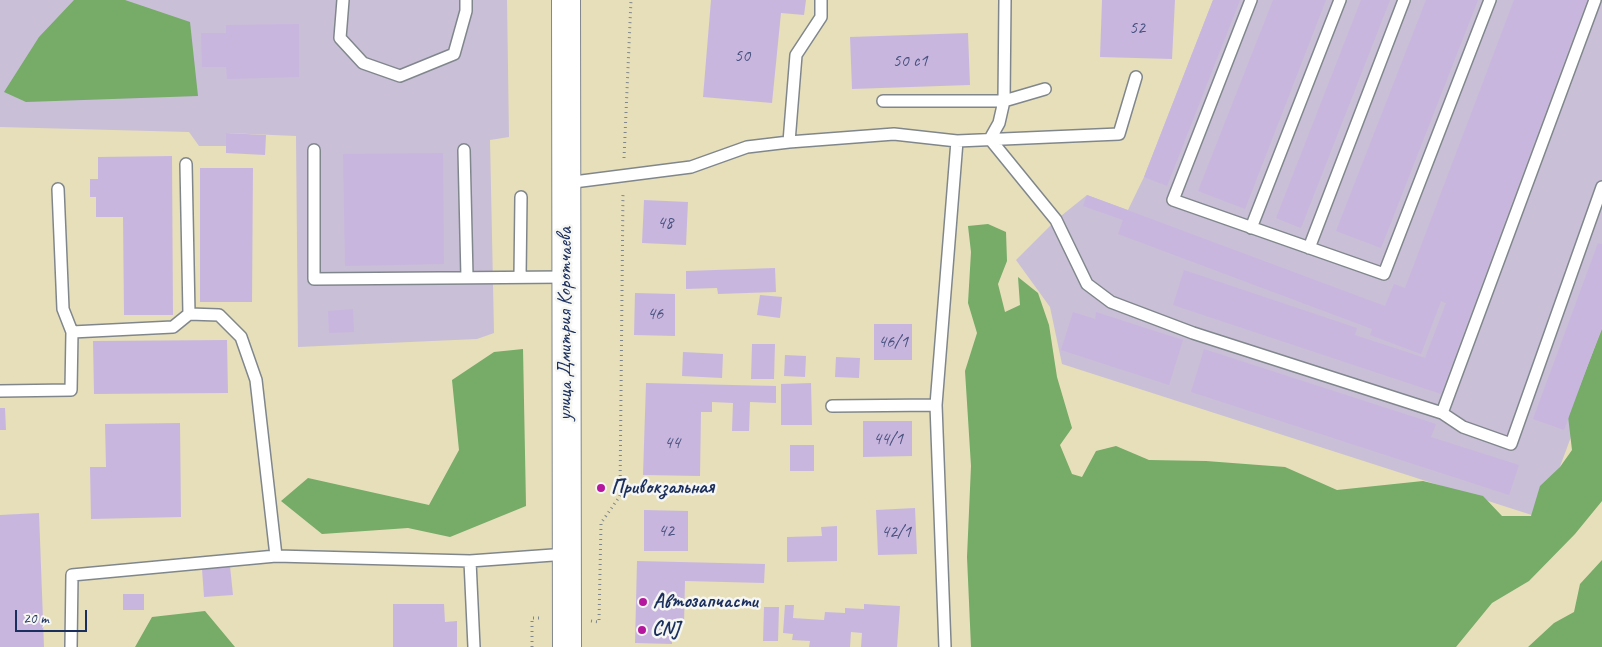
<!DOCTYPE html>
<html>
<head>
<meta charset="utf-8">
<style>
  body { margin:0 }
  #map { position:relative; width:1602px; height:647px; overflow:hidden; background:#e6dfba; font-family:Caveat,sans-serif }
  canvas { display:block }
  .scale { position:absolute; left:15px; top:610px; width:72px; height:22px; box-sizing:border-box; border:2px solid #1b2f5e; border-top:0; padding-left:6px; font-size:15px; line-height:18px; white-space:nowrap; color:#1b2f5e; -webkit-text-stroke:4px #f6f6f2; paint-order:stroke }
</style>
</head>
<body>
<div id="map">
<canvas width="1602" height="647"></canvas>
<div class="scale">20 m</div>
</div>
<script>
const c = document.querySelector('canvas').getContext('2d');
c.lineJoin = 'round';
function paint(path, color) { c.fillStyle = color; c.fill(path, 'evenodd'); }
const shape = rows => new Path2D(rows.map(r => 'M' + r).join(''));
function trace(path, color, width, dash) { c.strokeStyle = color; c.lineWidth = width; c.lineCap = dash ? 'butt' : 'round'; c.setLineDash(dash || []); c.stroke(path); }
function label(font, color, halo, rows, align = 'center') {
  c.font = font + ' Caveat,sans-serif'; c.lineWidth = 5; c.setLineDash([]); c.textBaseline = 'middle'; c.strokeStyle = halo; c.fillStyle = color; for (const [text, x, y, turn = 0] of rows) {
    c.save(); c.translate(x, y); c.rotate((+turn || 0) * Math.PI / 180); c.textAlign = isNaN(turn) ? turn : align; if (halo) c.strokeText(text, 0, 0); c.fillText(text, 0, 0); c.restore();
  }
}
paint(shape([
  [0,0,507,0,509,137,490,140,494,333,477,339,298,347,296,136,227,133,226,146,199,146,189,132,0,127],
  [1213,0,1602,0,1602,353,1541,518,1062,364,1050,307,1016,260,1056,220,1087,195,1128,210,1144,177]
]), '#c9bfd7');
paint(shape([
  [74,0,125,0,190,22,198,96,26,102,4,92,39,37],
  [988,224,1006,232,1007,261,998,284,1005,312,1020,305,1018,277,1038,293,1049,325,1057,377,1072,428,1060,445,1072,474,1082,477,1096,451,1116,446,1149,460,1206,461,1285,467,1337,490,1423,481,1483,496,1502,516,1531,516,1540,486,1560,467,1572,450,1568,416,1602,329,1602,501,1575,534,1529,581,1492,603,1456,647,971,647,967,557,971,466,965,371,977,333,968,303,971,252,968,226],
  [523,349,526,506,450,537,408,528,322,534,281,501,308,478,429,505,459,450,452,380,494,352],
  [1602,560,1602,647,1528,647,1554,623,1574,612,1580,584],
  [205,611,235,647,135,647,152,617]
]), '#76ab68');
paint(shape([
  [711,0,806,0,804,15,781,13,772,103,703,97],
  [1102,0,1175,0,1172,59,1100,57],
  [1213,0,1240,0,1167,186,1144,177],
  [1273,0,1326,0,1245,209,1198,191],
  [1361,0,1390,0,1301,228,1276,218],
  [1426,0,1478,0,1381,248,1336,231],
  [1514,0,1587,0,1441,394,1173,305,1184,270,1357,328,1355,335,1425,358,1446,303,1441,301,1421,354,1370,335,1372,329,1118,234,1123,220,1083,206,1087,195,1385,306,1394,284,1405,288],
  [299,24,299,77,227,79,226,67,202,67,201,33,226,33,226,25],
  [968,33,970,85,852,89,850,37],
  [226,133,266,135,265,155,226,153],
  [443,153,444,264,345,266,343,154],
  [172,156,173,315,124,315,123,217,96,217,96,197,90,197,90,179,98,179,98,157],
  [200,168,253,168,252,302,200,302],
  [644,200,688,202,686,245,642,243],
  [1598,243,1602,244,1602,327,1564,430,1533,419],
  [775,268,776,292,718,294,717,288,686,289,686,271],
  [635,293,675,294,675,336,634,335],
  [760,295,782,297,780,318,757,315],
  [353,309,354,332,329,333,328,311],
  [1073,312,1095,319,1096,312,1183,340,1169,385,1061,350],
  [874,324,912,324,912,360,874,360],
  [227,340,228,393,94,394,93,341],
  [752,344,775,344,774,379,751,379],
  [1204,349,1436,424,1431,437,1519,465,1509,495,1191,392],
  [683,352,723,354,722,378,682,376],
  [785,355,806,356,805,377,784,376],
  [836,357,860,358,859,378,835,377],
  [646,383,776,386,776,403,750,402,749,431,732,431,733,403,712,402,712,412,701,412,700,476,643,475],
  [811,383,812,425,781,425,781,384],
  [0,408,5,408,6,430,0,430],
  [863,421,912,421,912,456,863,457],
  [180,423,181,517,91,519,90,467,106,467,105,424],
  [790,445,814,445,814,471,790,471],
  [915,508,917,554,878,555,876,510],
  [644,510,688,511,688,551,644,551],
  [39,513,44,647,0,647,0,515],
  [837,526,837,561,787,562,787,537,822,536,821,527],
  [637,561,765,564,764,583,685,581,684,624,672,624,672,644,635,643],
  [230,566,233,595,204,597,202,569],
  [123,594,144,594,144,610,123,610],
  [393,604,444,604,445,622,457,621,457,647,393,647],
  [864,604,900,606,897,647,861,647,862,633,851,632,850,647,809,647,810,641,792,640,793,634,783,633,785,605,794,605,793,618,824,620,825,612,845,613,845,608,864,609],
  [764,607,779,607,778,641,763,641]
]), '#c9b6df');
const service = shape([
  [343,0,340,38,363,63,400,76,454,54,466,11,466,0],
  [1005,0,1004,101,999,123,990,139,1056,220,1087,284,1111,302,1193,333,1442,413,1463,427,1511,444,1602,187],
  [1251,0,1173,200,1384,274,1490,0],
  [883,101,1004,101,1045,89],
  [789,142,796,55,821,17,821,0],
  [314,150,314,279,566,277],
  [464,150,467,277],
  [186,164,189,314],
  [566,183,691,167,747,147,789,142,894,134,957,141,1119,134,1136,77],
  [1251,228,1340,0],
  [1309,248,1404,0],
  [520,277,521,197],
  [72,332,173,327,189,314,219,315,241,337,256,380,276,556],
  [0,391,71,390,72,332,63,309,58,189],
  [832,406,936,405],
  [1442,413,1595,0],
  [470,561,474,647],
  [71,647,72,575,276,556,470,561,567,554],
  [945,647,936,405,957,141]
]);
const tertiary = shape([
  [566,0,567,647]
]);
trace(service, '#80878c', 14);
trace(tertiary, '#80878c', 30);
trace(shape([
  [624,158,631,0],
  [591,621,599,622,601,523,620,496,623,192],
  [532,647,532,618,543,618]
]), '#80878c', 3, [1, 4]);
trace(service, '#fff', 11);
trace(tertiary, '#fff', 28);
for (const [x, y, r, color] of [
  [601,488,5,"#b5179e"],
  [643,602,5,"#b5179e"],
  [642,630,5,"#b5179e"]
]) { const dot = new Path2D(); dot.arc(x, y, r, 0, 2 * Math.PI); c.fillStyle = color; c.fill(dot); trace(dot, '#f6f6f2', 2); }
label('18px', '#46517e', null, [
  ["52",1137,28],
  ["50",742,56],
  ["50 с1",910,61],
  ["48",665,223],
  ["46",655,314],
  ["46/1",893,342],
  ["44/1",888,439],
  ["44",672,443],
  ["42",666,531],
  ["42/1",896,532]
]);
label('20px', '#1b2f5e', '#f6f6f2', [
  ["улица Дмитрия Коротчаева",566,324,-90]
]);
label('bold 20px', '#1b2f5e', '#f6f6f2', [
  ["Привокзальная",611,488],
  ["Автозапчасти",653,602],
  ["CNJ",652,630]
], 'left');
</script>
</body>
</html>
